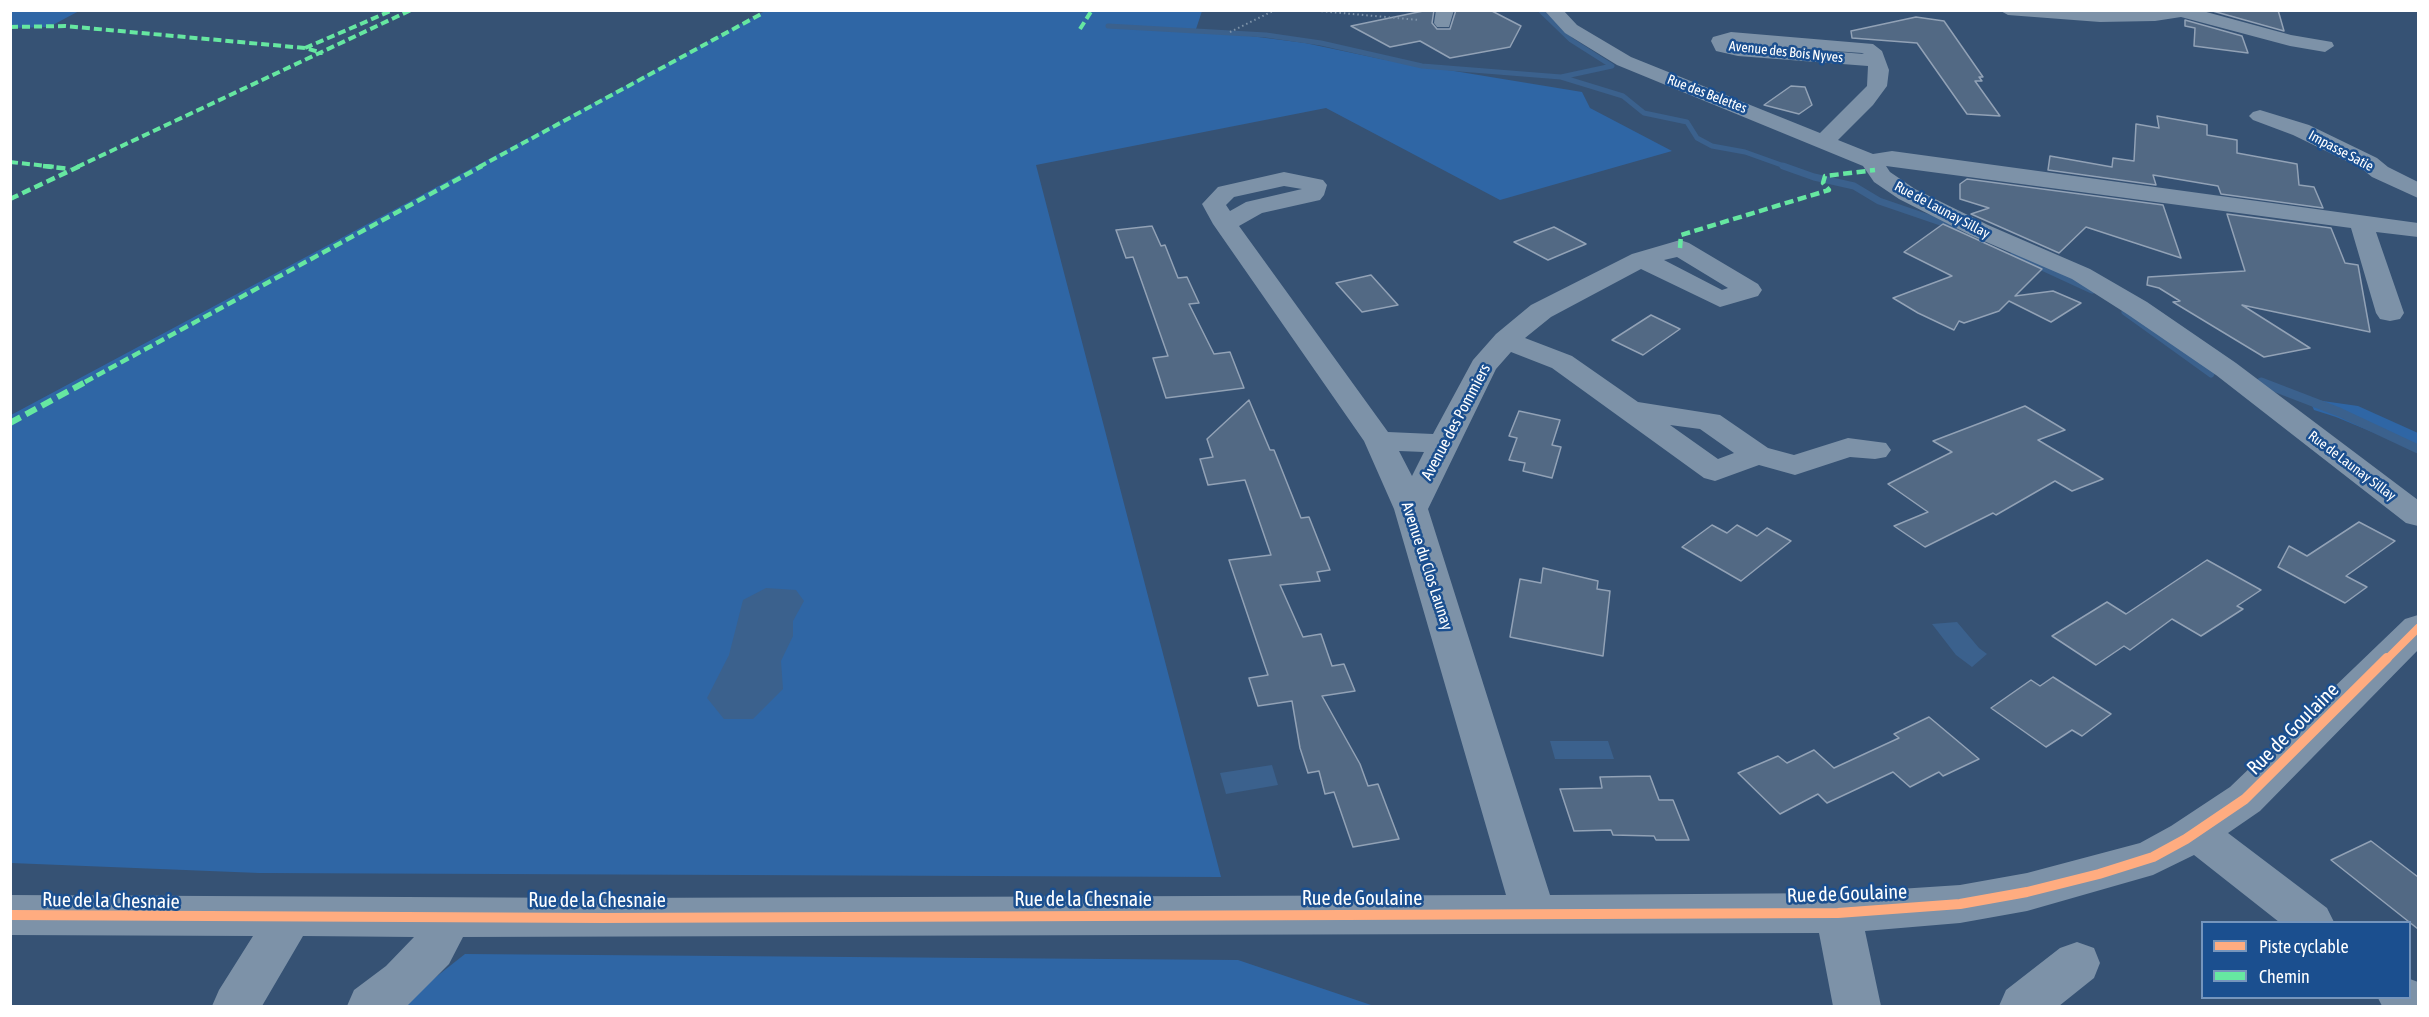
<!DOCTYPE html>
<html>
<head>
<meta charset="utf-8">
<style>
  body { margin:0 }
  #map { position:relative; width:2429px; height:1017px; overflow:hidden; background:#365274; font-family:"Asap Condensed",sans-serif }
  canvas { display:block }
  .frame { position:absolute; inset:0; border:12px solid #fff; pointer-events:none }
  .legend { position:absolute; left:2201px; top:921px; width:210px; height:78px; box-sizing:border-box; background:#1b4f8f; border:2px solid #7695bc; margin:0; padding:8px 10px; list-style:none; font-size:18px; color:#fff }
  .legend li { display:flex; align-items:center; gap:12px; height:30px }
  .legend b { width:30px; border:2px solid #7695bc }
</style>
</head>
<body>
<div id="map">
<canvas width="2429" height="1017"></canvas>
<div class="frame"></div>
<ul class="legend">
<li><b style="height:8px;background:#ffac80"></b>Piste cyclable</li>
<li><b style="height:8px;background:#66e7a1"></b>Chemin</li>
</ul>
</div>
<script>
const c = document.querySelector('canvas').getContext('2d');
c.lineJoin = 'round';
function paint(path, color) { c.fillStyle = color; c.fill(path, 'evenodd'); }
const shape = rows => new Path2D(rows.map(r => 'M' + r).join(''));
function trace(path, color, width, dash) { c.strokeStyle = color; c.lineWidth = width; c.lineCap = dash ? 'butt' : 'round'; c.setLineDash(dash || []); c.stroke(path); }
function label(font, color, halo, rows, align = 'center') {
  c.font = font + ' "Asap Condensed",sans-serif'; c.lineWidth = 5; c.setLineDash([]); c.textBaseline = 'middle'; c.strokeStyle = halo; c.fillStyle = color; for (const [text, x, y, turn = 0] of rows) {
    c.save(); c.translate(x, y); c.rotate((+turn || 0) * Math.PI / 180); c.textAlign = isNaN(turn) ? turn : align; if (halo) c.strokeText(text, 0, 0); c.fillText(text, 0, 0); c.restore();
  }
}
paint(shape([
  [10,11,11,10,79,11,49,27,11,28],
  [765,11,1202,11,1196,29,1305,43,1381,59,1582,92,1590,108,1672,151,1500,200,1326,108,1036,165,1221,877,259,873,11,863,11,415],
  [2309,399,2358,406,2418,433,2418,451,2336,417,2314,410],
  [465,954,1238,960,1374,1006,399,1006]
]), '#2f66a5');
paint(shape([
  [766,588,796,590,804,601,793,621,793,636,781,661,783,689,753,719,724,719,707,698,729,655,743,600],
  [1957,622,1979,648,1987,654,1972,667,1956,655,1932,624],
  [1550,741,1608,741,1614,759,1555,759],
  [1272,765,1278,785,1226,794,1220,773]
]), '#3b618d');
trace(shape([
  [1540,10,1571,40,1612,66,1561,77,1623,96,1644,113,1687,122,1697,138,1712,146,1745,152,1787,167],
  [1108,26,1266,35,1321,43,1422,66,1561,77]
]), '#3b618d', 5);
trace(shape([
  [1783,166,1814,177,1854,186,1879,201,1958,228],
  [2014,254,2092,290],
  [2125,312,2211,374]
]), '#3b618d', 7);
trace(shape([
  [2261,382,2339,412,2418,449]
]), '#3b618d', 9);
const building = shape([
  [1428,10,1434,10,1432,23,1437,29,1450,29,1456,10,1490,10,1521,26,1510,47,1450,58,1420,41,1390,47,1351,26,1428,10],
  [2209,10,2278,10,2284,31,2209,10],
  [1916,17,1944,21,1983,77,1979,77,1982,81,1975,81,2000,116,1967,114,1917,43,1852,38,1851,31,1916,17],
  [2185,20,2242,36,2248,53,2194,46,2195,28,2185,26,2185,20],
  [1791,86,1805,87,1812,105,1799,114,1764,105,1791,86],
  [2157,116,2207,125,2207,135,2237,140,2237,153,2297,164,2299,185,2314,187,2323,208,2221,194,2218,186,2153,175,2156,185,2048,170,2050,156,2112,167,2113,158,2134,161,2136,124,2159,128,2157,116],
  [1967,179,2163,205,2181,258,2086,227,2059,253,1971,214,1989,208,1960,199,1960,184,1967,179],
  [2227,214,2331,228,2345,263,2358,265,2370,332,2242,305,2310,348,2264,357,2173,302,2180,301,2159,288,2147,285,2148,277,2245,271,2227,214],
  [1943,224,2042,269,2015,296,2053,291,2081,303,2051,322,2009,301,1999,311,1964,323,1959,321,1954,330,1918,313,1893,298,1952,276,1904,252,1943,224],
  [1152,226,1161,246,1165,245,1178,278,1187,277,1199,303,1189,304,1214,354,1230,352,1244,388,1166,398,1153,358,1168,356,1133,257,1126,258,1116,230,1152,226],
  [1554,227,1586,244,1548,260,1514,242,1554,227],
  [1371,275,1398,305,1362,312,1336,283,1371,275],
  [1651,315,1680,329,1643,355,1612,340,1651,315],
  [1249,400,1270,450,1274,450,1301,518,1309,517,1330,570,1317,572,1320,581,1280,585,1303,637,1321,634,1332,666,1344,664,1355,691,1322,696,1360,764,1368,786,1378,784,1399,839,1353,847,1334,792,1325,794,1319,771,1308,773,1300,748,1292,701,1258,706,1249,678,1268,675,1229,560,1271,555,1245,480,1208,485,1200,459,1213,457,1207,439,1249,400],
  [2025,406,2065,430,2038,440,2103,479,2072,491,2055,481,1996,515,1993,513,1925,547,1894,526,1928,512,1888,484,1952,452,1933,441,2025,406],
  [1519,411,1560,420,1552,445,1561,447,1552,478,1523,471,1525,463,1509,460,1517,438,1509,436,1519,411],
  [2359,522,2395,541,2346,576,2367,587,2345,603,2278,567,2289,546,2307,556,2359,522],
  [1712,525,1727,533,1737,525,1757,536,1767,528,1791,541,1741,581,1682,547,1712,525],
  [2207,560,2261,590,2237,606,2243,609,2201,636,2172,619,2130,650,2124,646,2096,665,2052,636,2107,602,2126,614,2207,560],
  [1543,568,1598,581,1597,589,1610,591,1603,656,1510,637,1520,579,1541,583,1543,568],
  [2053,677,2111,714,2082,736,2072,730,2046,747,1991,708,2031,680,2040,686,2053,677],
  [1929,717,1979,759,1943,776,1939,772,1910,787,1893,772,1827,803,1818,794,1780,814,1738,773,1778,756,1787,763,1814,750,1834,768,1899,738,1894,734,1929,717],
  [1650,776,1659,800,1673,800,1689,840,1656,840,1654,836,1613,835,1611,830,1574,831,1560,789,1602,788,1600,777,1650,776],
  [2371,841,2418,877,2418,929,2331,860,2371,841]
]);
paint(building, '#526984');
trace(building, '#92a2b6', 1.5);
trace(shape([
  [1308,10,1419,20],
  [1230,32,1275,10]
]), '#7d92a8', 2, [1.5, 3]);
paint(shape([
  [1436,10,1454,10,1449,27,1437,27,1434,23,1436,10],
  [1544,10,1563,10,1577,25,1631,57,1820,133,1867,86,1868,66,1738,56,1716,51,1711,41,1713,37,1731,32,1873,44,1882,51,1889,70,1887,86,1873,105,1838,140,1873,154,1892,151,2418,223,2418,237,2376,232,2404,313,2400,319,2390,321,2380,319,2376,313,2351,228,1886,166,1890,172,1915,189,1988,225,2090,269,2147,302,2236,363,2418,500,2418,526,2406,523,2216,375,2127,314,2072,279,1970,235,1899,199,1874,182,1863,166,1617,65,1565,33,1544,10],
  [1737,44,1862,53,1864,54,1738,44,1737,44],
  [1999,10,2199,10,2291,35,2332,42,2334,46,2325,52,2290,46,2181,17,2155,21,2100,22,2008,15,1999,10],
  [2260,110,2309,125,2377,158,2388,167,2418,182,2418,198,2372,177,2361,168,2293,135,2253,120,2249,116,2253,112,2260,110],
  [1284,172,1323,180,1327,185,1324,195,1320,200,1262,213,1239,226,1388,432,1433,434,1473,360,1496,334,1531,305,1632,254,1680,240,1689,243,1758,284,1762,290,1758,296,1720,307,1641,269,1551,317,1525,338,1572,356,1638,402,1720,415,1768,448,1794,455,1848,438,1886,443,1891,450,1886,457,1875,459,1850,457,1795,475,1759,465,1715,481,1704,478,1552,368,1511,352,1496,369,1428,509,1550,895,1838,893,1960,885,2027,873,2140,843,2171,826,2230,787,2405,619,2418,615,2418,650,2260,811,2228,833,2327,908,2334,922,2279,922,2194,855,2153,875,2027,911,1960,923,1865,931,1881,1006,1833,1006,1819,933,463,937,449,964,407,1006,347,1006,354,990,386,966,414,937,303,936,262,1006,212,1006,219,990,253,936,10,935,10,895,603,898,1506,895,1394,509,1364,441,1213,224,1202,204,1218,187,1284,172],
  [1284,186,1302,189,1246,202,1230,211,1226,205,1234,197,1284,186],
  [1677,257,1728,288,1722,290,1664,260,1677,257],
  [1670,425,1700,429,1734,453,1718,459,1670,425],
  [1399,451,1424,452,1412,476,1399,451],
  [2077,942,2094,948,2100,963,2094,978,2059,1006,1999,1006,2006,990,2060,948,2077,942],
  [2410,979,2418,982,2418,1006,2382,1006,2378,998,2410,998,2410,979]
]), '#7d92a8');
trace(shape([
  [10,27,65,26,305,48,323,53],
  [1080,29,1092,10],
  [305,48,393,10],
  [10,162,56,167],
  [77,167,411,10],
  [479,167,761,14,762,10]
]), '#66e7a1', 4, [8, 4]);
trace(shape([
  [43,166,70,169],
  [10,199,80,166],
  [1680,248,1681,235,1829,190,1823,183,1825,176,1875,170],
  [85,382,482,166]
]), '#66e7a1', 4.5, [9, 4.5]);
trace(shape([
  [10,423,87,381]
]), '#66e7a1', 6, [12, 6]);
trace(shape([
  [2386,660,2418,628]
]), '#ffac80', 8);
trace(shape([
  [10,915,603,918,1838,913,1960,904,2027,892,2099,874,2153,857,2186,839,2245,799,2387,658]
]), '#ffac80', 10);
label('14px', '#fff', '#1b4f8f', [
  ["Avenue des Bois Nyves",1786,52,6],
  ["Rue des Belettes",1707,94,21],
  ["Impasse Satie",2341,151,28],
  ["Rue de Launay Sillay",1942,210,28],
  ["Rue de Launay Sillay",2352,466,37]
]);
label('16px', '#fff', '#1b4f8f', [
  ["Avenue des Pommiers",1456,422,-62],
  ["Avenue du Clos Launay",1427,566,72]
]);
label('20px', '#fff', '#1b4f8f', [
  ["Rue de Goulaine",2293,729,-45],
  ["Rue de Goulaine",1847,894,-2],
  ["Rue de Goulaine",1362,899],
  ["Rue de la Chesnaie",1083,900],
  ["Rue de la Chesnaie",111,901,1],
  ["Rue de la Chesnaie",597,901]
]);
</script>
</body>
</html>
